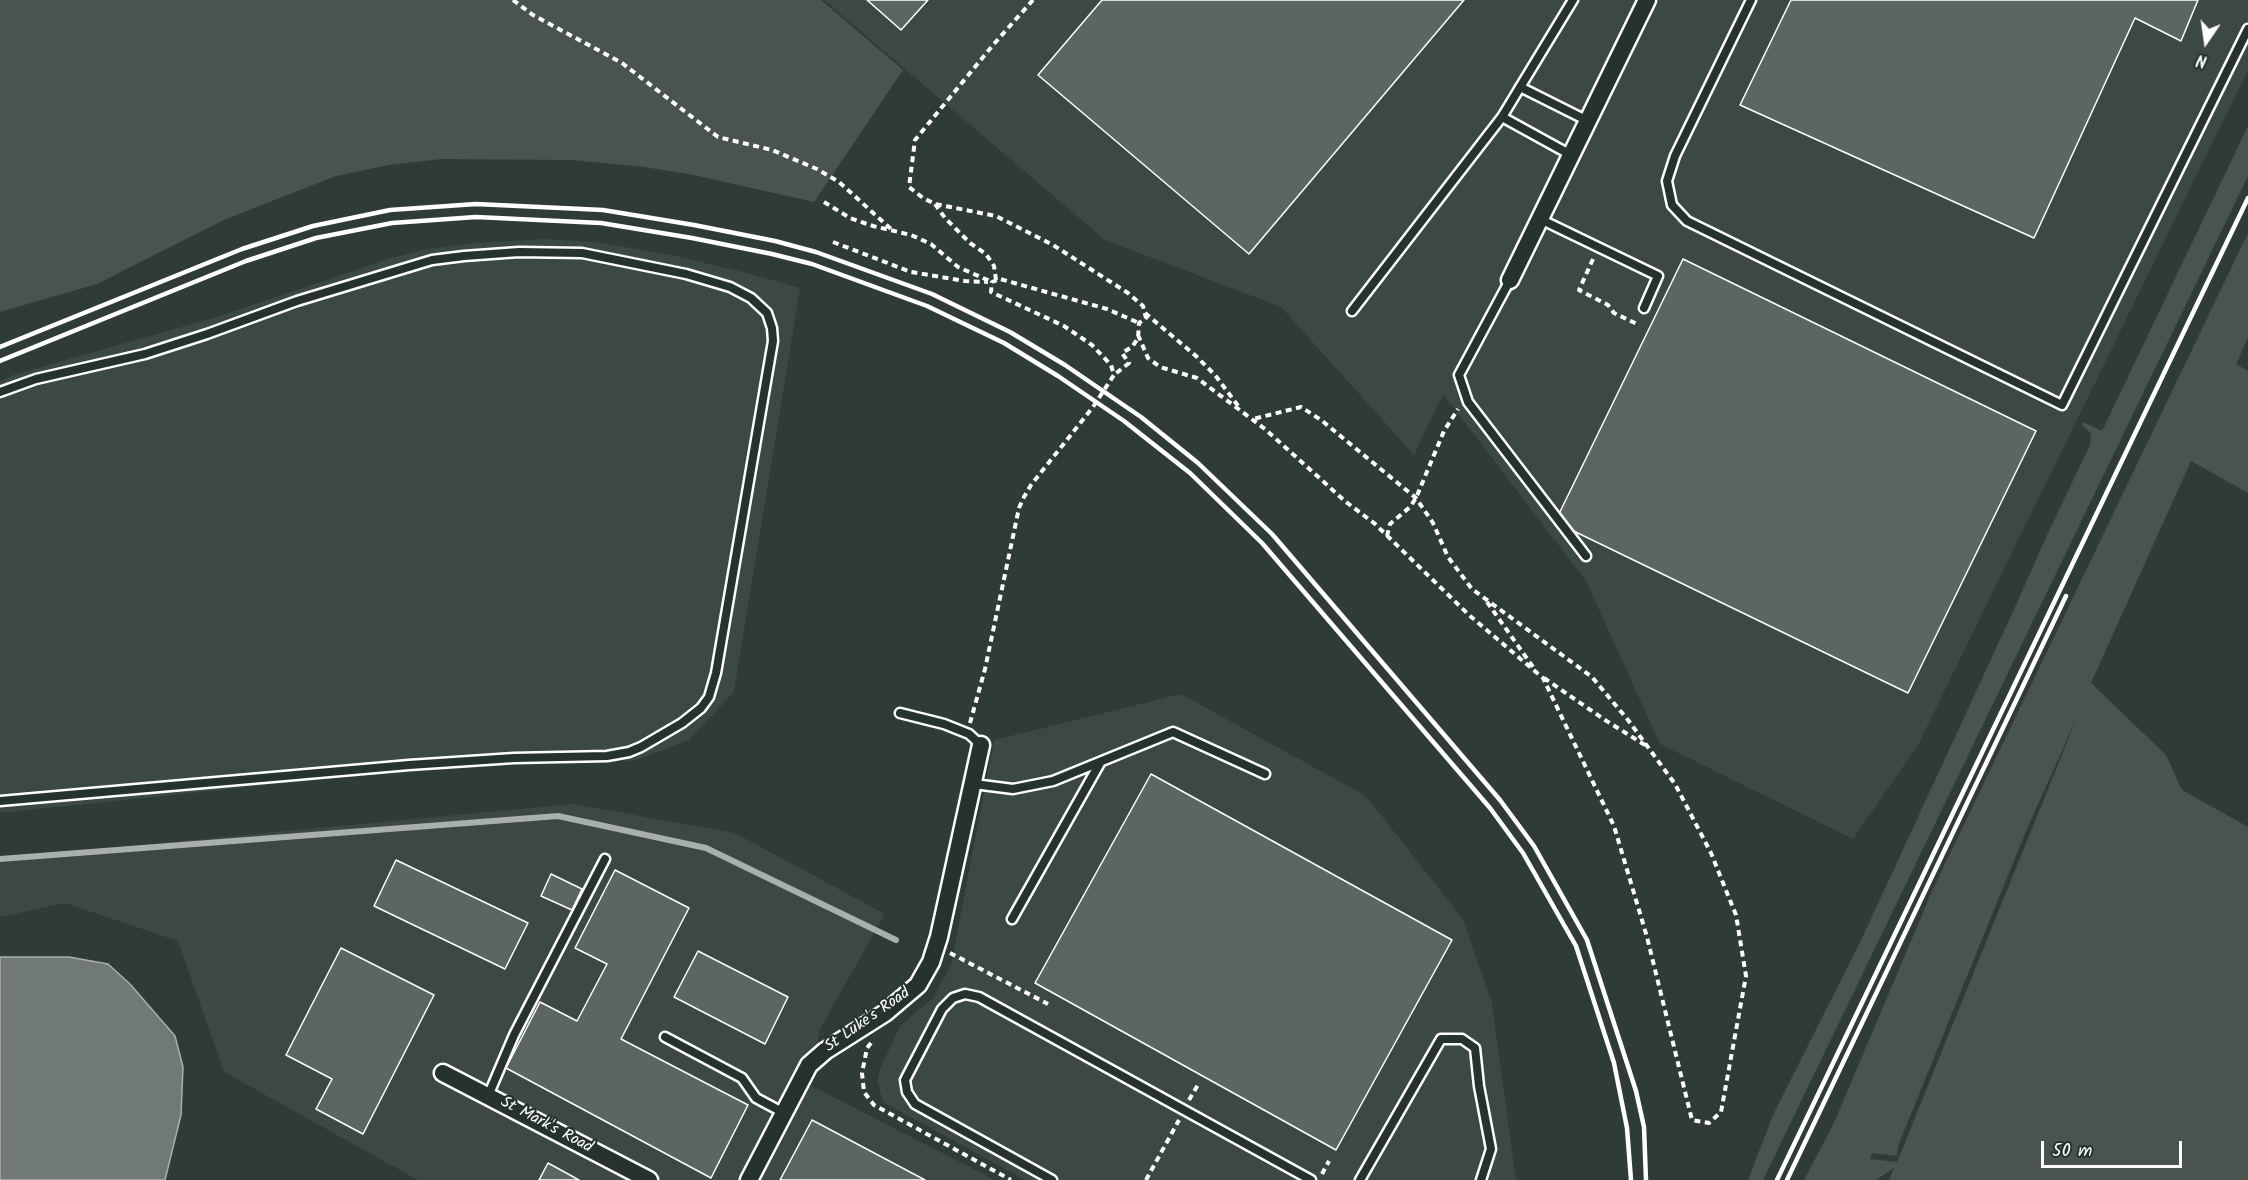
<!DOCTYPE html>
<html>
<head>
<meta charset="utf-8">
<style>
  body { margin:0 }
  #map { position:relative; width:2248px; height:1180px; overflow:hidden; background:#2f3b35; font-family:Kalam,sans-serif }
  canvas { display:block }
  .north { position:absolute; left:2176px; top:12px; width:60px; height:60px; -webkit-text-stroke:4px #26332d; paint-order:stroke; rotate:193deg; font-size:16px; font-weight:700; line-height:24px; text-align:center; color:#fff }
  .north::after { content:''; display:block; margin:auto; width:21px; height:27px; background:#fff; clip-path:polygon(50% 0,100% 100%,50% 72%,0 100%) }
  .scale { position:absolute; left:2041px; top:1141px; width:141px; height:27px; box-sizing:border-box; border:3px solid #fff; border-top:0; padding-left:8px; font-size:18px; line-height:21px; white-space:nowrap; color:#fff; -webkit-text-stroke:4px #26332d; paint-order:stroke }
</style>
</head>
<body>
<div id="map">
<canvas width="2248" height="1180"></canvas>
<div class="north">N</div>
<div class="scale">50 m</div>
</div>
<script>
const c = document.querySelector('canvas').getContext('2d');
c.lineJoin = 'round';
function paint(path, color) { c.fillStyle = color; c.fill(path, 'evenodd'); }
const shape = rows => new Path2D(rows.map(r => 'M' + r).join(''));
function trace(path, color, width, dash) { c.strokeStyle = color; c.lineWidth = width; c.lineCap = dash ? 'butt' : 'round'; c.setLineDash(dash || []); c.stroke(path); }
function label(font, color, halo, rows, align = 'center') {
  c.font = font + ' Kalam,sans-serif'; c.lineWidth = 4.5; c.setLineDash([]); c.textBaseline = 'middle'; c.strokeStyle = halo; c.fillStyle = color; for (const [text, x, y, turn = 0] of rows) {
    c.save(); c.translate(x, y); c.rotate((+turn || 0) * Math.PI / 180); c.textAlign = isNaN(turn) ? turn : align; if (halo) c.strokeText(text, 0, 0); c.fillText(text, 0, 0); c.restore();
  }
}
paint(shape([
  [824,0,2248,0,2248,70,1918,745,1853,839,1660,744,1586,581,1443,394,1414,455,1281,307,1105,240],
  [545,239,596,242,672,255,751,274,800,288,734,692,689,740,634,761,535,757,0,813,0,381,16,374,217,317,391,258,426,249,474,243],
  [1181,694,1366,796,1463,919,1492,1004,1516,1180,1025,1180,883,1102,877,1081,880,1069,900,1026,933,998,951,965,994,740],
  [573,804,735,833,885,914,820,1029,810,1085,995,1180,418,1180,224,1072,178,941,65,903,0,917,0,858]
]), '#3c4842');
paint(shape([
  [0,0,821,0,903,70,814,202,689,174,644,167,572,160,442,159,389,165,336,176,226,219,97,284,0,312],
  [2248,126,2248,176,1763,1180,1748,1180,1773,1115,1863,936,2016,605,2047,535,2090,445,2091,434,2082,425,2083,422,2102,431],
  [2248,233,2248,338,2236,364,2248,371,2248,493,2191,461,2091,683,2166,755,2182,790,2248,827,2248,1180,1889,1180,1894,1168,1876,1180,1804,1180,1833,1125,1933,889],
  [2078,715,1897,1162,1870,1159,1872,1153,1897,1156,1898,1146,2026,831]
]), '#4a544f');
const water = shape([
  [0,957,69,957,108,964,130,984,175,1036,183,1067,181,1115,165,1180,0,1180,0,957]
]);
paint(water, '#707975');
trace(water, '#a9afac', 1.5);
trace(shape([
  [0,859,558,816,706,848,896,940]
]), '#a9afac', 6);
const building = shape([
  [867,0,928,0,901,30,867,0],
  [1102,0,1464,0,1249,254,1038,75,1102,0],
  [1791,0,2198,0,2181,41,2135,18,2034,238,1740,105,1791,0],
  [1683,259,2036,431,1908,693,1555,522,1683,259],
  [1151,774,1452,940,1336,1150,1035,983,1151,774],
  [396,860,528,923,505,969,374,906,396,860],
  [615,870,689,908,621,1039,748,1105,711,1178,506,1068,540,1002,577,1021,607,964,575,948,615,870],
  [551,874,582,889,572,910,541,896,551,874],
  [341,948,434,995,363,1134,316,1109,332,1079,286,1055,341,948],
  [698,951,788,997,765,1044,674,997,698,951],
  [812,1120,925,1180,780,1180,812,1120],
  [548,1163,579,1180,539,1180,548,1163]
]);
paint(building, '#5b6661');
trace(building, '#fff', 1.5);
const lane = shape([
  [1751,0,1675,156,1667,181,1672,205,1687,221,2062,405,2248,29],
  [1520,87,1588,121],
  [1502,117,1571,155],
  [1540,219,1658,276,1644,308],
  [1510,280,1459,375,1468,402,1586,556],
  [1352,311,1502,117,1573,0],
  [0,392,36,379,145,354,207,334,297,301,432,260,464,256,519,252,582,253,686,274,730,287,751,298,767,313,772,328,773,341,716,673,709,697,701,708,682,723,641,747,629,752,607,756,514,758,409,765,0,801],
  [900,713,944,724,969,734,981,745],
  [974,784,1013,789,1053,781,1173,732,1265,774],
  [1012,919,1100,763],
  [665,1037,742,1078,756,1098,784,1113],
  [488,1096,514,1035,605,859],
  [1052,1180,915,1104,907,1092,905,1080,942,1009,953,998,965,994,979,997,1311,1180],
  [1360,1180,1441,1039,1462,1039,1475,1048,1479,1086,1491,1149,1481,1180]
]);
const street = shape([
  [1510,280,1647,0],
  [443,1073,649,1180],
  [749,1180,809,1065,825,1051,885,1013,918,985,931,962,939,937,981,745]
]);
trace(lane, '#fff', 13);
trace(street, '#fff', 21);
trace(shape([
  [513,0,533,15,622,63,718,137,772,150,817,169,839,182,891,229],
  [1033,0,993,45,915,140,909,187,923,198,935,204,996,216,1053,245,1128,293,1143,306,1146,318,1139,323,1138,338,1132,347,1122,353,1129,363,1114,375],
  [824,202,850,218,873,226,911,235,931,244,958,267,992,282],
  [935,204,945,218,970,243,986,254,994,266,996,280],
  [833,242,911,272,965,281,988,282],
  [1593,259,1579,290,1608,305,1614,313,1637,324],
  [1145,313,1196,356,1215,375,1239,407],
  [1138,335,1148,358,1160,367,1197,378,1265,429,1346,502,1374,523,1469,615,1543,678,1614,826,1647,937,1692,1120,1709,1123,1721,1112,1746,976,1736,915,1711,853,1675,784,1628,720,1592,677,1472,589,1448,557,1433,523,1416,498,1321,420,1301,407,1253,419],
  [1387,536,1390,524,1410,507,1416,498,1444,431,1458,409],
  [1487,602,1533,667],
  [1544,678,1605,720,1645,745],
  [970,723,985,669,1019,508,1024,497,1031,485,1093,407,1114,375,1111,365,1092,345,1064,326,991,292,992,282,1000,279,1107,309,1139,323],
  [950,953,1048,1004],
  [871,1043,867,1048,862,1073,864,1092,874,1105,1011,1180],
  [1189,1100,1199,1083],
  [1322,1174,1329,1161],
  [1146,1180,1179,1120]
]), '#fff', 4, [6, 4.5]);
trace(lane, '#26332d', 8);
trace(street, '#26332d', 16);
trace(shape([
  [0,347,242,249,313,226,390,210,476,204,603,210,694,225,775,241,816,252,932,294,1010,332,1065,365,1141,417,1198,463,1272,534,1500,800,1534,846,1587,940,1636,1091,1644,1127,1646,1180],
  [0,361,246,261,316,238,392,223,476,217,601,223,692,238,772,254,812,264,927,306,1004,343,1058,376,1124,421,1190,473,1262,543,1490,808,1523,853,1576,946,1614,1063,1627,1128,1631,1180],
  [1777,1180,2248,198],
  [1787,1180,2066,596]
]), '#fff', 4.5);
label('16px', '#fff', '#26332d', [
  ["St Luke's Road",868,1021,-35],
  ["St Mark's Road",546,1126,28]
]);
</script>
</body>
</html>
